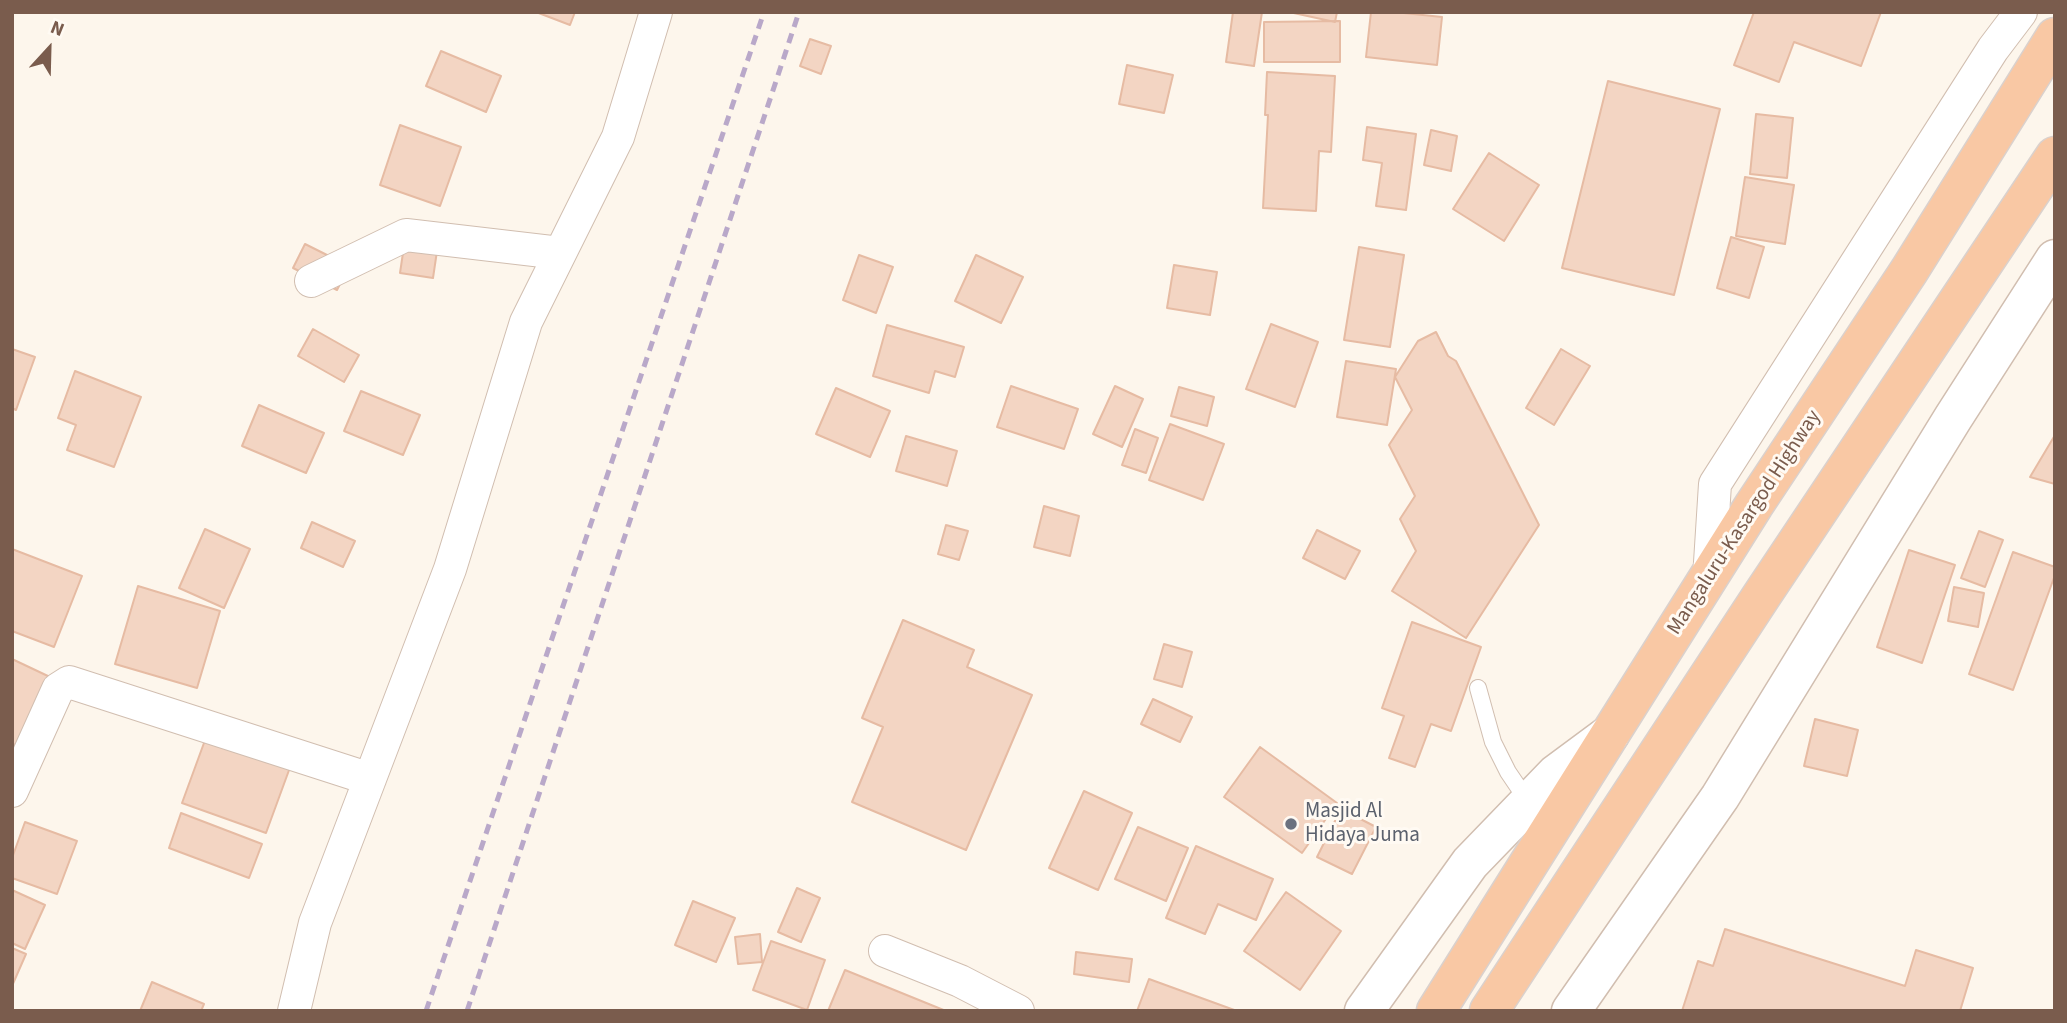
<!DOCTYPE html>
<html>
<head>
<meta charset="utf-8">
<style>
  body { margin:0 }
  #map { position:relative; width:2067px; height:1023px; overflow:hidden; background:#fdf6ec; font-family:"Source Sans 3",sans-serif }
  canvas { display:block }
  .frame { position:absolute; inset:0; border:14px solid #7a5c4d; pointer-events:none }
  .north { position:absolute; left:14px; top:14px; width:70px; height:70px; -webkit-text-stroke:5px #fffaf3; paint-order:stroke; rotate:22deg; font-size:19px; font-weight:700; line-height:28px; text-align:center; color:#7a5c4d }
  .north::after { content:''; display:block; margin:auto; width:24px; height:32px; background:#7a5c4d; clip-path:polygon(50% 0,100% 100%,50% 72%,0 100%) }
</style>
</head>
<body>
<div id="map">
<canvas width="2067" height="1023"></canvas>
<div class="frame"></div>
<div class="north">N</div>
</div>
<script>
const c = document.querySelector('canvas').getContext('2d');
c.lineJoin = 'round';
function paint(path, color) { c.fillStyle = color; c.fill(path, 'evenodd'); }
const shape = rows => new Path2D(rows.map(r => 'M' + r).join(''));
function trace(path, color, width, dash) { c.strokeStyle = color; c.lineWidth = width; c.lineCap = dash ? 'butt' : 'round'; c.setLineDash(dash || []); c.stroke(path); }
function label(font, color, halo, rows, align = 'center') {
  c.font = font + ' "Source Sans 3",sans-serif'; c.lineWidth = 6; c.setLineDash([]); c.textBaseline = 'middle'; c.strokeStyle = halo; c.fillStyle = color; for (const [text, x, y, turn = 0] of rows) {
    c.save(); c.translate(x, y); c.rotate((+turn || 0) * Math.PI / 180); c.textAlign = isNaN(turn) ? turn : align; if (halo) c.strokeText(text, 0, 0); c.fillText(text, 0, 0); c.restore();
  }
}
const building = shape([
  [536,12,575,12,570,25,536,12],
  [1233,12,1262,12,1254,66,1226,62,1233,12],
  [1289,12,1337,12,1335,22,1289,12],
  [1371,12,1394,12,1442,17,1437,65,1366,57,1371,12],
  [1754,12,1881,12,1861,66,1794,42,1779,82,1734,65,1754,12],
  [1340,21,1340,62,1264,62,1264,22,1340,21],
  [810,39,831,46,821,74,800,66,810,39],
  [441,51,501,76,486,112,426,86,441,51],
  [1127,65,1173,75,1164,113,1119,104,1127,65],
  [1267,72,1335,76,1331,152,1319,151,1316,211,1263,208,1268,115,1265,115,1267,72],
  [1608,81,1720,109,1674,295,1562,268,1608,81],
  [1756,114,1793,118,1787,178,1750,174,1756,114],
  [400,125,461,147,440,206,380,185,400,125],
  [1367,127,1416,134,1406,210,1376,206,1382,163,1363,160,1367,127],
  [1431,130,1457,136,1451,171,1424,165,1431,130],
  [1489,153,1539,185,1504,241,1453,209,1489,153],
  [1745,177,1794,185,1785,244,1736,236,1745,177],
  [1731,237,1764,247,1749,298,1717,288,1731,237],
  [305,244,349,266,337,290,293,268,305,244],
  [404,246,437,251,433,278,400,273,404,246],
  [1359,247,1404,255,1390,347,1344,340,1359,247],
  [859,255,893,267,876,313,843,300,859,255],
  [976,255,1023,277,1001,323,955,301,976,255],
  [1174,265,1217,272,1210,315,1167,308,1174,265],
  [1271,324,1318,342,1295,407,1246,389,1271,324],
  [887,325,964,347,955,377,935,371,929,393,873,376,887,325],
  [313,329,359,355,344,382,298,356,313,329],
  [1436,332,1448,356,1456,361,1539,525,1466,638,1392,591,1416,551,1400,519,1415,496,1389,445,1412,410,1395,377,1418,341,1436,332],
  [12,349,35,357,16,410,12,408,12,349],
  [1561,349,1590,366,1554,425,1526,408,1561,349],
  [1346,361,1396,369,1387,425,1337,417,1346,361],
  [75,371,141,397,114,467,67,450,76,425,58,418,75,371],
  [1011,386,1078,409,1064,449,997,427,1011,386],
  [1115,386,1143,399,1122,447,1093,434,1115,386],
  [1179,387,1214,397,1207,426,1171,416,1179,387],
  [836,388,890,411,870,457,816,434,836,388],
  [361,391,420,415,403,455,344,431,361,391],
  [259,405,324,433,306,473,242,446,259,405],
  [1170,424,1224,444,1203,500,1149,480,1170,424],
  [1135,429,1158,438,1146,473,1122,465,1135,429],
  [2055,435,2055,484,2030,477,2055,435],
  [906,436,957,451,947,486,896,471,906,436],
  [1044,506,1079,516,1070,556,1034,547,1044,506],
  [312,522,355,541,343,567,301,548,312,522],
  [946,525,968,531,959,560,938,554,946,525],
  [205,529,250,549,224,608,179,588,205,529],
  [1317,530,1360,551,1345,579,1303,558,1317,530],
  [1979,531,2003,540,1985,587,1961,578,1979,531],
  [12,549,82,576,54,647,12,631,12,549],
  [1909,550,1955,565,1922,663,1877,647,1909,550],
  [2013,552,2055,567,2055,575,2013,690,1969,674,2013,552],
  [138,586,220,611,197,688,115,664,138,586],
  [1954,587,1984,593,1978,627,1948,621,1954,587],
  [903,620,974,650,967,667,1032,695,966,850,852,802,883,727,862,718,903,620],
  [1412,622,1481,647,1451,731,1431,724,1415,767,1389,758,1404,716,1382,708,1412,622],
  [1164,644,1192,652,1182,687,1154,679,1164,644],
  [12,659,50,677,17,746,12,743,12,659],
  [1153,699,1192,717,1180,742,1141,724,1153,699],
  [1815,719,1858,730,1847,776,1804,766,1815,719],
  [208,732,292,762,266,833,182,803,208,732],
  [1260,747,1337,803,1302,853,1224,797,1260,747],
  [1084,791,1132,813,1098,890,1049,868,1084,791],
  [1341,809,1376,827,1352,874,1317,857,1341,809],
  [181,813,262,844,249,878,169,848,181,813],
  [25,822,77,841,57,894,12,878,12,858,25,822],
  [1138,827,1188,848,1166,901,1115,879,1138,827],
  [1196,846,1273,879,1256,920,1218,904,1205,934,1166,918,1196,846],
  [797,888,820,898,801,942,778,932,797,888],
  [12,890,45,905,25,949,12,943,12,890],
  [1286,892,1341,931,1300,990,1244,951,1286,892],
  [693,901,735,918,716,962,675,945,693,901],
  [1725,929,1905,986,1916,950,1973,968,1960,1011,1682,1011,1698,961,1713,966,1725,929],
  [760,934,762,962,738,964,735,937,760,934],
  [771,941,825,960,807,1010,753,990,771,941],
  [12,948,26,954,12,986,12,948],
  [1076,952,1132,959,1129,982,1074,974,1076,952],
  [845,970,946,1011,828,1011,845,970],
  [1149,979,1237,1011,1137,1011,1149,979],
  [152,982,204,1004,201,1011,140,1011,152,982]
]);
paint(building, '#f3d5c3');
trace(building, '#e6bba3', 2);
const service = shape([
  [1478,688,1493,742,1508,772,1529,803]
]);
const minor = shape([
  [311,281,406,235,560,253],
  [1709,578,1715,484,1993,49,2021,12],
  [12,791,58,689,69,682,370,779],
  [885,951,960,981,1018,1011],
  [294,1011,315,923,450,569,526,322,618,137,656,12]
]);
const tertiary = shape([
  [1364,1011,1470,863,1556,774,1610,734],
  [1571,1011,1720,797,1953,418,2055,259]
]);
const trunk = shape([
  [1436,1011,1754,505,1909,271,2055,37],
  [1489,1011,1762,595,2055,156]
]);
trace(service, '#d1beb0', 18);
trace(minor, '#d1beb0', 34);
trace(tertiary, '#d1beb0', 41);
trace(trunk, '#dad1cd', 41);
trace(service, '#fff', 16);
trace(minor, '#fff', 32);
trace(tertiary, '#fff', 38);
trace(trunk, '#f9c8a4', 38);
trace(shape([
  [426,1011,764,12],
  [467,1011,799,12]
]), '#b9a8c9', 5, [10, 7]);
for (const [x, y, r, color] of [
  [1291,824,7,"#6b7280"]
]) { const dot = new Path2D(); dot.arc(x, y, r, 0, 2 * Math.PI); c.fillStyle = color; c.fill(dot); trace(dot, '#fffaf3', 2.5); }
label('21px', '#7a5c4d', '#fffaf3', [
  ["Mangaluru-Kasargod Highway",1745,523,-57]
]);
label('21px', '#5b616d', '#fffaf3', [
  ["Masjid Al",1305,812],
  ["Hidaya Juma",1305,836]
], 'left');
</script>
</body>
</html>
